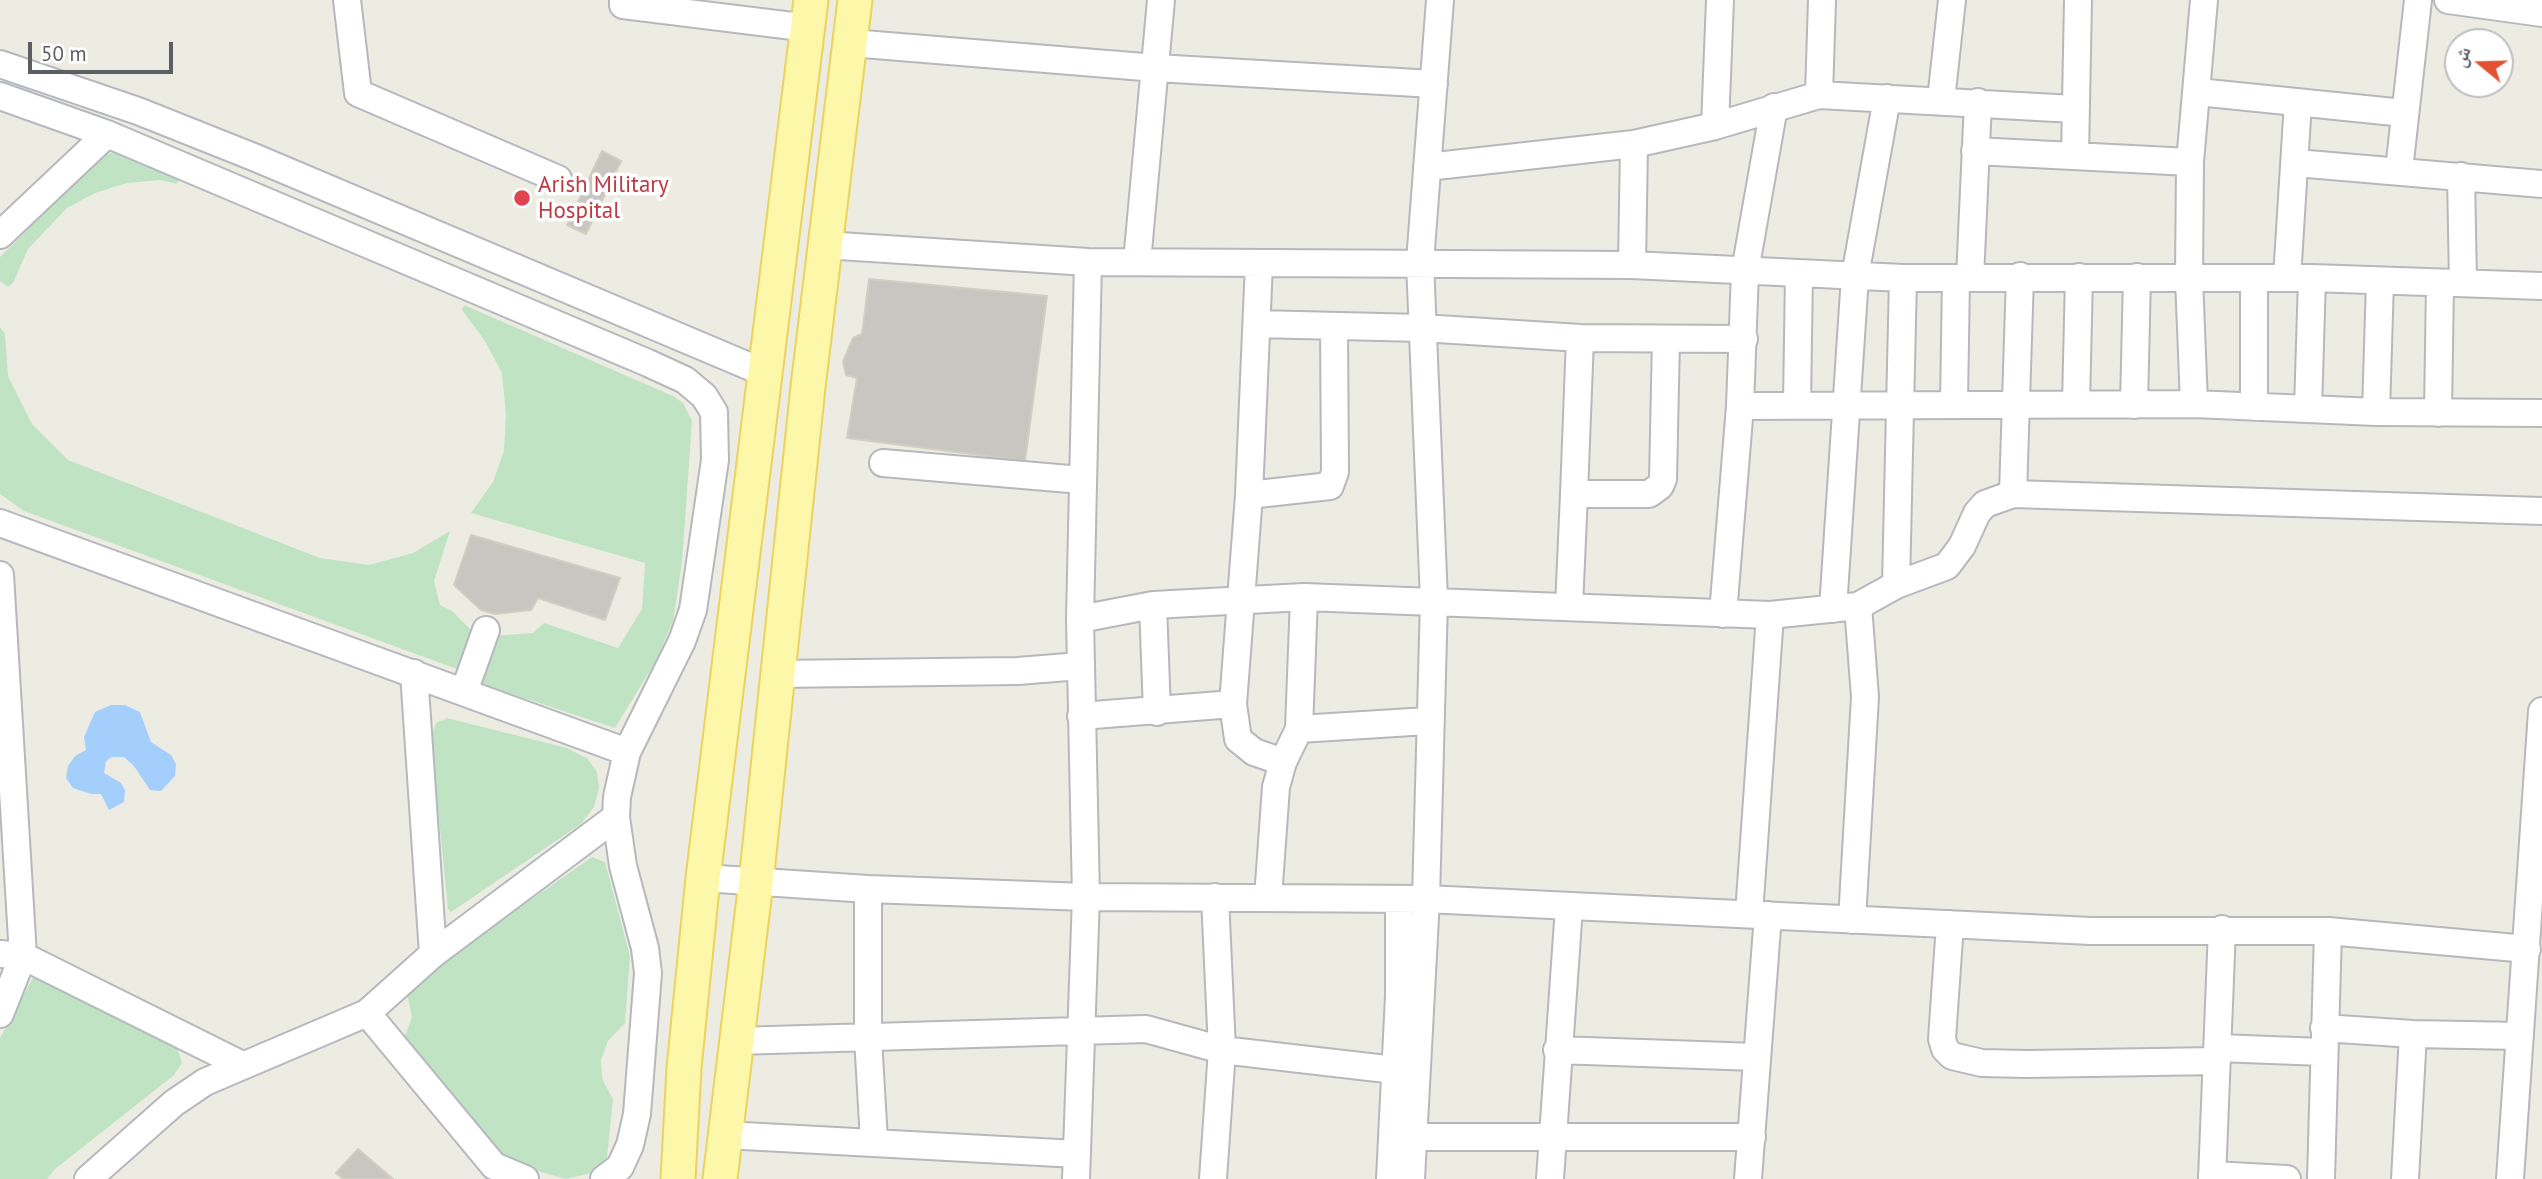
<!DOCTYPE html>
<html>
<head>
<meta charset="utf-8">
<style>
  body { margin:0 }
  #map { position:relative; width:2542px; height:1179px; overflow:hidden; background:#edece3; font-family:"PT Sans","Noto Naskh Arabic",sans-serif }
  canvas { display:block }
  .north { position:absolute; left:2444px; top:28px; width:70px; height:70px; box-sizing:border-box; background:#fff; border:2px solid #bdbfc1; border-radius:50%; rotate:289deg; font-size:19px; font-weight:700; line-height:28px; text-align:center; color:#5b5e63 }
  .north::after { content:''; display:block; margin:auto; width:24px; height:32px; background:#e35133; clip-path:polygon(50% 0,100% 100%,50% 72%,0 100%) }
  .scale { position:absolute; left:28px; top:42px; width:145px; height:32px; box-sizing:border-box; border:4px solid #5b5e63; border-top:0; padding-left:9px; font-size:21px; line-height:24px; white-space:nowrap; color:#5b5e63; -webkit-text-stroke:5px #fff; paint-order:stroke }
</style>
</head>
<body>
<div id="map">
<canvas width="2542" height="1179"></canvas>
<div class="north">ش</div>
<div class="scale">50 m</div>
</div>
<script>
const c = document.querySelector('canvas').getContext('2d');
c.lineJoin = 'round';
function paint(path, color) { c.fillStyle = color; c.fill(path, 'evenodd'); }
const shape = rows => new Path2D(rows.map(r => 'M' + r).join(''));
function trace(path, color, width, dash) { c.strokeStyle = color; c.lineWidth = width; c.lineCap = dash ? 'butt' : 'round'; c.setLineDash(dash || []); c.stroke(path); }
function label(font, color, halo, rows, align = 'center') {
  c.font = font + ' "PT Sans",sans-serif'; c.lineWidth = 7; c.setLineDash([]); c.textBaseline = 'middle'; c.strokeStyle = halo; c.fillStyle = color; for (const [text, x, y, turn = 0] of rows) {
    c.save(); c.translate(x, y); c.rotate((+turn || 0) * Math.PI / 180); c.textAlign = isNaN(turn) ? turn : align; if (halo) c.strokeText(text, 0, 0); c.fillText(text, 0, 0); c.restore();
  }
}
paint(shape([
  [114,152,179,179,177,184,160,180,127,183,95,193,67,208,28,249,13,283,8,287,0,281,0,257,103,155],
  [464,305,673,396,683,403,692,421,682,563,673,621,656,661,615,728,475,682,491,636,533,633,544,623,618,648,642,609,645,563,471,513,493,482,504,451,506,415,502,373,485,341,462,310],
  [0,327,5,334,8,376,32,424,68,460,320,558,369,565,413,553,450,531,434,581,440,605,452,611,471,630,457,669,24,511,0,494],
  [447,718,567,748,588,759,597,772,599,788,594,807,581,824,451,912,448,909,431,738,436,723],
  [592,857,605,862,630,956,625,1023,608,1041,601,1060,602,1078,613,1100,607,1158,600,1171,566,1179,520,1166,491,1150,404,1039,412,1017,407,994,410,984],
  [36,972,177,1047,182,1063,173,1076,55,1169,47,1179,0,1179,0,1038]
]), '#c0e4c3');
paint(shape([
  [111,705,125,705,140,712,151,742,171,755,176,764,175,776,161,791,150,790,134,766,124,757,112,757,106,761,104,773,121,783,125,790,124,802,109,810,101,794,91,794,73,788,66,778,68,766,75,756,86,750,84,737,95,712]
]), '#a4cefc');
const building = shape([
  [602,151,621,161,586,234,567,225,602,151],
  [869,279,1047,296,1025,461,847,438,857,378,846,375,843,362,853,338,862,334,869,279],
  [471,535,620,578,605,620,538,598,531,610,495,614,481,610,454,585,471,535],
  [358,1149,393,1179,343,1179,336,1173,358,1149]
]);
paint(building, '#c8c6c0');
trace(building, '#d2cec1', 2);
const minor = shape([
  [347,0,358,93,558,179],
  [623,0,623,5,809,28],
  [2448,0,2542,13],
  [851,43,1156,68,1434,84],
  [0,64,138,111,256,158,765,373],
  [2198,92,2404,113],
  [1819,95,1822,0],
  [0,96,107,134,648,363,685,380,704,396,714,412,715,460,693,610,682,641,627,752,617,797,616,817,623,866,645,948,648,973,637,1114,630,1145,620,1167,604,1179],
  [1941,100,1952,0],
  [1715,126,1720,0],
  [1975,151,2190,162],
  [2075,155,2078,0],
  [2296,163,2542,184],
  [1427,167,1634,144,1715,126,1819,95,2074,109],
  [2399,170,2418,0],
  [2461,176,2463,282],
  [0,235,107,134],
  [824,245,1088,262,1632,265,1903,278,2312,278,2542,286],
  [1137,262,1161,0],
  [1259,263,1249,495,1233,704,1238,739,1254,752,1283,762],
  [1632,265,1634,144],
  [1970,278,1978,102],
  [2287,278,2298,102],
  [1257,324,1422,328,1580,338,1744,339],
  [1954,403,1956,278],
  [1797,404,1799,273],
  [2076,404,2079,277],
  [2194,404,2189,278,2190,162,2204,0],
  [2134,405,2137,277],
  [1740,406,2194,404,2376,412,2542,413],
  [2254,407,2254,278],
  [2308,409,2312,278],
  [2376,412,2380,281],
  [2438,413,2440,283],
  [883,463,1081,480],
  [1574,494,1580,338],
  [2013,494,2020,276],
  [1249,495,1330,486,1335,472,1334,326],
  [0,523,627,752],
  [0,575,23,956,0,954],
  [1896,585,1903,278],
  [1153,605,1157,712],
  [1569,607,1574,494,1649,494,1660,486,1663,479,1666,339],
  [1833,609,1855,276,1887,98],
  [1723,614,1740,406,1745,271,1774,107],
  [1080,619,1153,605,1304,597,1770,615,1858,606,1896,585,1947,566,1962,546,1977,513,1985,504,2013,494,2542,511],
  [414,673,433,954],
  [777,674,1018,671,1080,666],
  [464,692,486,630],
  [1081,716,1233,704],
  [1299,729,1428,721],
  [703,878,868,889,1086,897,1426,899,2091,931,2328,931,2527,949],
  [868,889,868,1038,874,1141],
  [1268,898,1276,787,1283,762,1299,729,1304,597],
  [1749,914,1770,615],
  [1852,920,1865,697,1858,606],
  [1950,924,1942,1039,1945,1049,1952,1056,1982,1063,2027,1064,2217,1061],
  [367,1013,494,1166,525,1179],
  [0,1014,23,956,242,1065],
  [2324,1028,2413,1034,2520,1036],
  [736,1041,1146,1029,1222,1050,1395,1070],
  [2218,1048,2323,1052],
  [1557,1050,1756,1057],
  [725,1135,1077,1154],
  [1412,1137,1752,1137],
  [2212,1175,2287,1179],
  [88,1179,174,1103,205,1082,367,1013,433,954,616,817],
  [1076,1179,1086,897,1080,619,1088,262],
  [1213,1179,1222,1050,1215,897],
  [1390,1179,1399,996,1399,899],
  [1411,1179,1426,899,1434,600,1420,262,1440,0],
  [1550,1179,1569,907],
  [1748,1179,1768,915],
  [2212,1179,2222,929],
  [2321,1179,2328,931],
  [2405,1179,2413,1034],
  [2510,1179,2542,711]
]);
const major = shape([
  [678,1179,684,1068,703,878,811,0],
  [720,1179,756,882,808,387,855,0]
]);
trace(minor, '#b5b8bd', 30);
trace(major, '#edd25d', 37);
trace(minor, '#fff', 26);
trace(major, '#fcf7a9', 33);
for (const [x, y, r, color] of [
  [522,198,9,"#e0444e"]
]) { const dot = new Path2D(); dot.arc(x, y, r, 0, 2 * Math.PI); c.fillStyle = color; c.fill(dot); trace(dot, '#fff', 2.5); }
label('23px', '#be3a42', '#fff', [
  ["Arish Military",538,185],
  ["Hospital",538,211]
], 'left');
</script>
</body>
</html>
